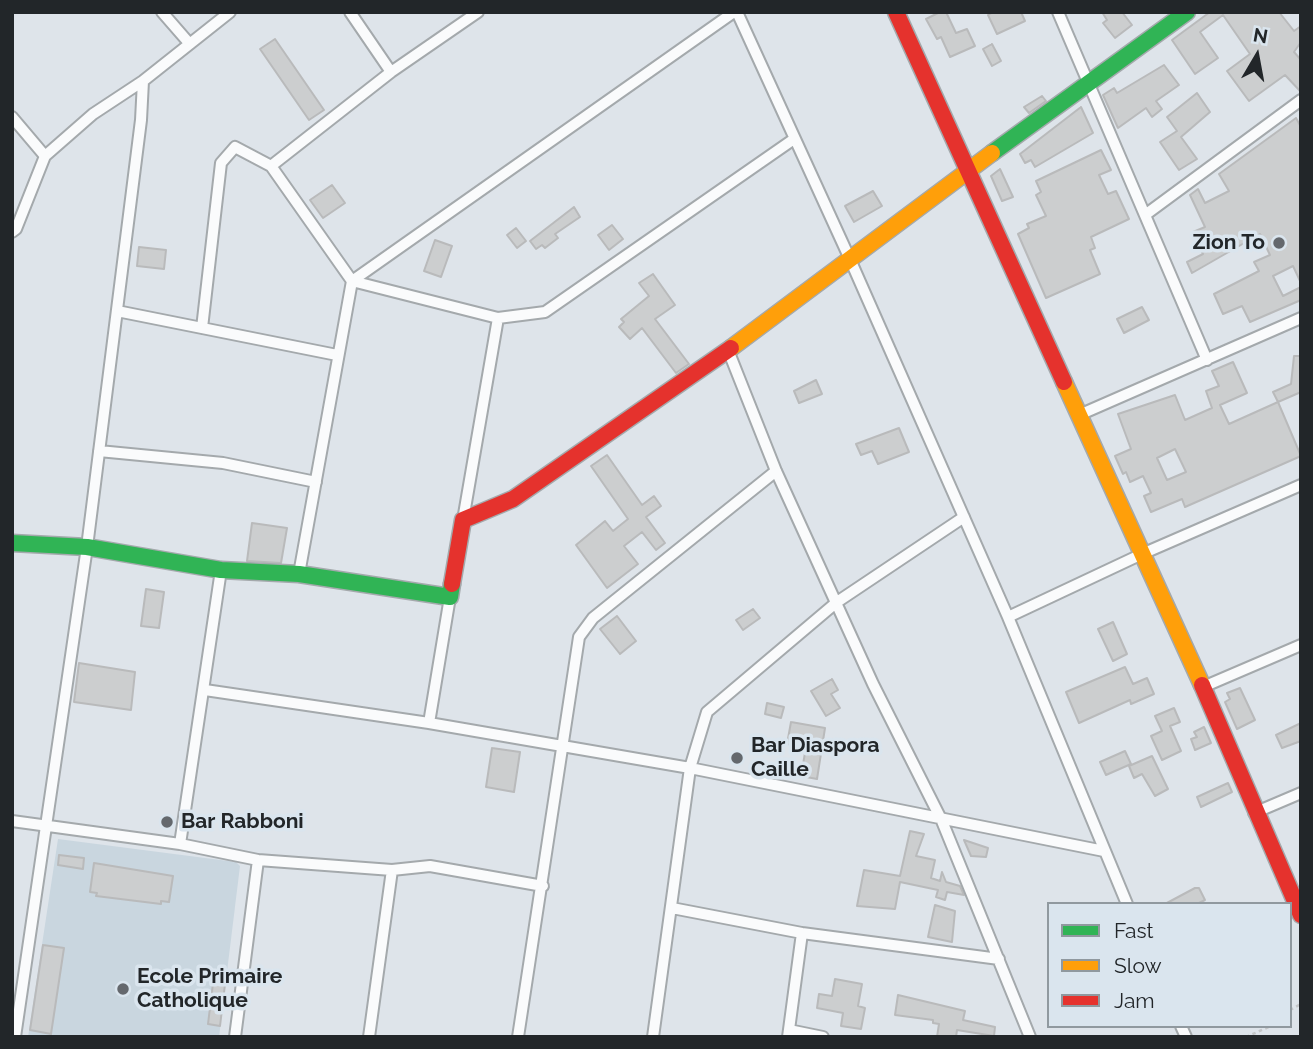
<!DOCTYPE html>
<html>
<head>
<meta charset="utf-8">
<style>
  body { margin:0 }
  #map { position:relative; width:1313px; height:1049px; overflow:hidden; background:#dee4ea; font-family:Raleway,sans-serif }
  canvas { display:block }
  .frame { position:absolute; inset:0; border:14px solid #222629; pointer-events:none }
  .legend { position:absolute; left:1047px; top:902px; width:245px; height:126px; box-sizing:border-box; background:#dae5ee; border:2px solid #90999f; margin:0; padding:9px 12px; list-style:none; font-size:21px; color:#222629 }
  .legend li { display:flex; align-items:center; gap:14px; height:35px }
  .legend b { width:35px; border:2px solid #90999f }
  .north { position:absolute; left:1222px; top:21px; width:70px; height:70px; -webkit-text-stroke:5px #dae5ee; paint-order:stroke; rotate:10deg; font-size:19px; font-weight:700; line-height:28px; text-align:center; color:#222629 }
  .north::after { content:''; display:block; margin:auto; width:24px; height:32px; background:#222629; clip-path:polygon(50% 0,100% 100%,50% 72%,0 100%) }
</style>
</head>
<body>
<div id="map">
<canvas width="1313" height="1049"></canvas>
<div class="frame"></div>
<ul class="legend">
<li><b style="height:9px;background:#30b455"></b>Fast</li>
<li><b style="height:9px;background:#ff9f0a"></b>Slow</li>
<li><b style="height:9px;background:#e5322d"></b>Jam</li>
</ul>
<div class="north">N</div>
</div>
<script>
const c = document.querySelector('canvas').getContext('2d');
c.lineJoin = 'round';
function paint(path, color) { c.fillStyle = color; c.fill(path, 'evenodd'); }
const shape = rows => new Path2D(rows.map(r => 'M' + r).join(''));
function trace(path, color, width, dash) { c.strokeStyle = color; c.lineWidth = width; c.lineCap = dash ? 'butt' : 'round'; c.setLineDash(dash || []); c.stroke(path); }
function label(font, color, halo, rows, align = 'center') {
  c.font = font + ' Raleway,sans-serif'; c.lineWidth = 7; c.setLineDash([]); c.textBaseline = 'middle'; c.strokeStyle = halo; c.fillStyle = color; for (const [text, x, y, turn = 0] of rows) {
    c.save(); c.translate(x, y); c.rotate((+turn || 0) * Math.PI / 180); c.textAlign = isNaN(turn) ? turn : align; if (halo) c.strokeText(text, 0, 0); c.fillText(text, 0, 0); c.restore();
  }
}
paint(shape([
  [58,839,236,862,240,866,219,1037,28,1037]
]), '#c9d6df');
const building = shape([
  [940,12,946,12,956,33,967,29,975,46,950,57,941,37,937,39,926,19,940,12],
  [993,12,1021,12,1025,21,997,34,988,15,993,12],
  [1102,12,1122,12,1132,25,1115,38,1103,23,1107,20,1102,12],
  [1210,12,1279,12,1294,31,1301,26,1301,42,1294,52,1301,60,1301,92,1285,75,1249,101,1227,71,1250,54,1223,15,1200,32,1218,58,1195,74,1172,40,1210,12],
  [275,39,324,110,309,120,260,49,275,39],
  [992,44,1001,61,992,66,983,49,992,44],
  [1164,65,1179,85,1156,101,1162,109,1152,117,1146,108,1118,128,1103,95,1114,88,1117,93,1164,65],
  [1197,93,1210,112,1181,137,1197,159,1179,170,1160,142,1177,131,1167,117,1197,93],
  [1042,96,1046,101,1029,113,1024,107,1042,96],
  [1081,107,1093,133,1035,167,1031,160,1025,163,1020,154,1081,107],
  [1296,118,1301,127,1301,283,1293,266,1273,276,1283,296,1301,287,1301,300,1250,322,1242,306,1223,314,1214,294,1259,271,1254,262,1270,255,1260,234,1192,273,1187,262,1203,254,1193,232,1205,227,1190,195,1198,189,1205,203,1229,191,1219,174,1296,118],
  [1101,150,1111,170,1099,175,1108,194,1116,191,1129,219,1091,237,1095,248,1090,250,1100,274,1046,298,1018,234,1029,228,1027,224,1046,216,1036,195,1041,192,1036,181,1101,150],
  [1000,169,1013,197,1002,201,991,176,1000,169],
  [332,185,345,203,323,218,310,200,332,185],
  [873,191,882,206,854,222,845,206,873,191],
  [574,207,580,217,555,234,558,238,545,248,542,245,536,249,530,241,574,207],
  [612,225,623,239,609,250,598,235,612,225],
  [516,228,526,241,517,248,507,235,516,228],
  [435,240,452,246,441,277,424,271,435,240],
  [139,247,166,250,164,269,137,266,139,247],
  [653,274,675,305,655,319,689,364,676,373,642,328,630,339,619,327,624,322,621,319,649,296,639,283,653,274],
  [1142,307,1149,320,1124,333,1117,319,1142,307],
  [1294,356,1301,356,1301,392,1278,402,1273,392,1291,384,1294,356],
  [1233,362,1247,393,1220,405,1229,424,1278,402,1301,456,1185,507,1182,499,1151,512,1144,496,1151,493,1143,476,1130,482,1126,472,1123,474,1115,456,1131,449,1118,414,1175,395,1185,420,1212,408,1206,391,1219,386,1212,371,1233,362],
  [1175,449,1186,472,1167,480,1157,458,1175,449],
  [816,380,822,394,799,403,794,391,816,380],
  [899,428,909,452,878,464,872,451,861,455,856,444,899,428],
  [607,455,642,505,654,496,661,506,646,517,665,543,656,550,642,532,624,546,638,564,607,588,576,545,605,521,613,531,628,519,591,466,607,455],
  [252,523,287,528,281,563,247,561,252,523],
  [146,589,164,592,159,628,141,626,146,589],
  [753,609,760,618,743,630,736,620,753,609],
  [617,616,636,641,620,654,600,629,617,616],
  [1113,622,1127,654,1113,661,1098,629,1113,622],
  [79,663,135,672,131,710,74,702,79,663],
  [1125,667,1133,684,1147,678,1154,694,1131,704,1130,700,1079,723,1066,692,1125,667],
  [832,679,838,690,831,694,840,708,826,716,811,691,832,679],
  [1240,688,1255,720,1237,729,1225,702,1230,699,1227,693,1240,688],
  [767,703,784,707,781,718,765,714,767,703],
  [1174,708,1180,722,1170,726,1181,751,1162,760,1151,736,1162,731,1155,716,1174,708],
  [791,722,825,728,817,779,801,776,806,747,787,744,791,722],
  [1301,723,1301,741,1282,748,1276,735,1301,723],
  [1204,727,1211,743,1195,750,1191,739,1197,737,1194,732,1204,727],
  [492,748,520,752,514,792,486,787,492,748],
  [1125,751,1131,764,1106,775,1100,762,1125,751],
  [1152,756,1168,789,1155,796,1142,774,1134,778,1129,766,1152,756],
  [1228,783,1232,792,1201,807,1197,797,1228,783],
  [910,831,924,834,916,856,935,860,931,878,940,881,942,872,946,882,960,886,964,895,947,892,945,900,936,897,938,890,900,882,895,909,857,906,864,870,900,876,910,831],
  [964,840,988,848,986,857,971,856,964,840],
  [59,855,84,858,83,869,58,865,59,855],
  [94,863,173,876,169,902,161,901,161,904,96,896,97,893,90,892,94,863],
  [1195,888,1199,888,1205,900,1197,904,1165,904,1195,888],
  [935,905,955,911,952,942,928,937,935,905],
  [43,945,64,948,51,1034,30,1030,43,945],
  [214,975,226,976,220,1026,208,1024,214,975],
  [835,979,862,984,858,1006,865,1008,861,1029,841,1026,843,1013,817,1008,819,994,832,996,835,979],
  [898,995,965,1011,963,1020,995,1027,994,1036,957,1030,956,1037,937,1037,939,1024,933,1023,933,1020,895,1015,898,995]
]);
paint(building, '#cccecf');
trace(building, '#b9babb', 2);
const street = shape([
  [162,12,189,43],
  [350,12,391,72],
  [737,12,849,257,1008,617,1127,904],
  [1058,12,1207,360],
  [12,117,45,156],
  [271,166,391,72,478,12],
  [1145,215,1301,100],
  [12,232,16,229,45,156,93,114,143,81,230,12],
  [117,311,337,355],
  [202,328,221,163,235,147,271,166,352,281,498,318,545,312,794,139],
  [728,350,776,471,873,684,942,821,1030,1037],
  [1079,415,1301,318],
  [99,451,223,463,316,482],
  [463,520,498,318],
  [299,574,352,281,734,12],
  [1008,617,1142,554,1301,485],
  [1203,687,1301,645],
  [205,690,429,723,690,768,1104,851],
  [429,723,450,597],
  [1254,813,1301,793],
  [12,821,180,844,258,860,392,870,430,866,543,886],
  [180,844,221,570],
  [672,908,802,933,999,959],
  [1181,1026,1186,1037],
  [789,1030,823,1037],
  [15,1037,87,547,141,120,143,81],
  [235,1037,258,860],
  [369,1037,392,870],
  [518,1037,579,637,593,618,776,471],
  [653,1037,690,768,707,712,837,602,964,517],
  [788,1037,802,933]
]);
const fast = shape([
  [992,153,1187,12],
  [12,543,87,547,221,570,299,574,450,597,452,584]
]);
const slow = shape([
  [731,348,992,153],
  [1064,382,1202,685]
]);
const jam = shape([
  [896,12,1064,382],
  [452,584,463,520,513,499,731,348],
  [1202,685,1301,915]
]);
trace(street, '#a4a9ac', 14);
trace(fast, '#a4a9ac', 19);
trace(slow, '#a4a9ac', 19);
trace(jam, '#a4a9ac', 19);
trace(shape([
  [1290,1010,1301,1004],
  [1246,1037,1271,1026]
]), '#c3c5c7', 2.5, [3.5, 3.5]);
trace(street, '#fafbfc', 10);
trace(fast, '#30b455', 16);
trace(slow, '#ff9f0a', 16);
trace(jam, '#e5322d', 16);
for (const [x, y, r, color] of [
  [1279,243,7,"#64686d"],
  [737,758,7,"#64686d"],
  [167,822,7,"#64686d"],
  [123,989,7,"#64686d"]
]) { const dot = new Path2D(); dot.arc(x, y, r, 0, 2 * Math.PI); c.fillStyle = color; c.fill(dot); trace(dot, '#dae5ee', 2.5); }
label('bold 21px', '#222629', '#dae5ee', [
  ["Zion To",1265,243,"right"],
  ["Bar Diaspora",751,746],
  ["Caille",751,770],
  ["Bar Rabboni",181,822],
  ["Ecole Primaire",137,977],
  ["Catholique",137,1001]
], 'left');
</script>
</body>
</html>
